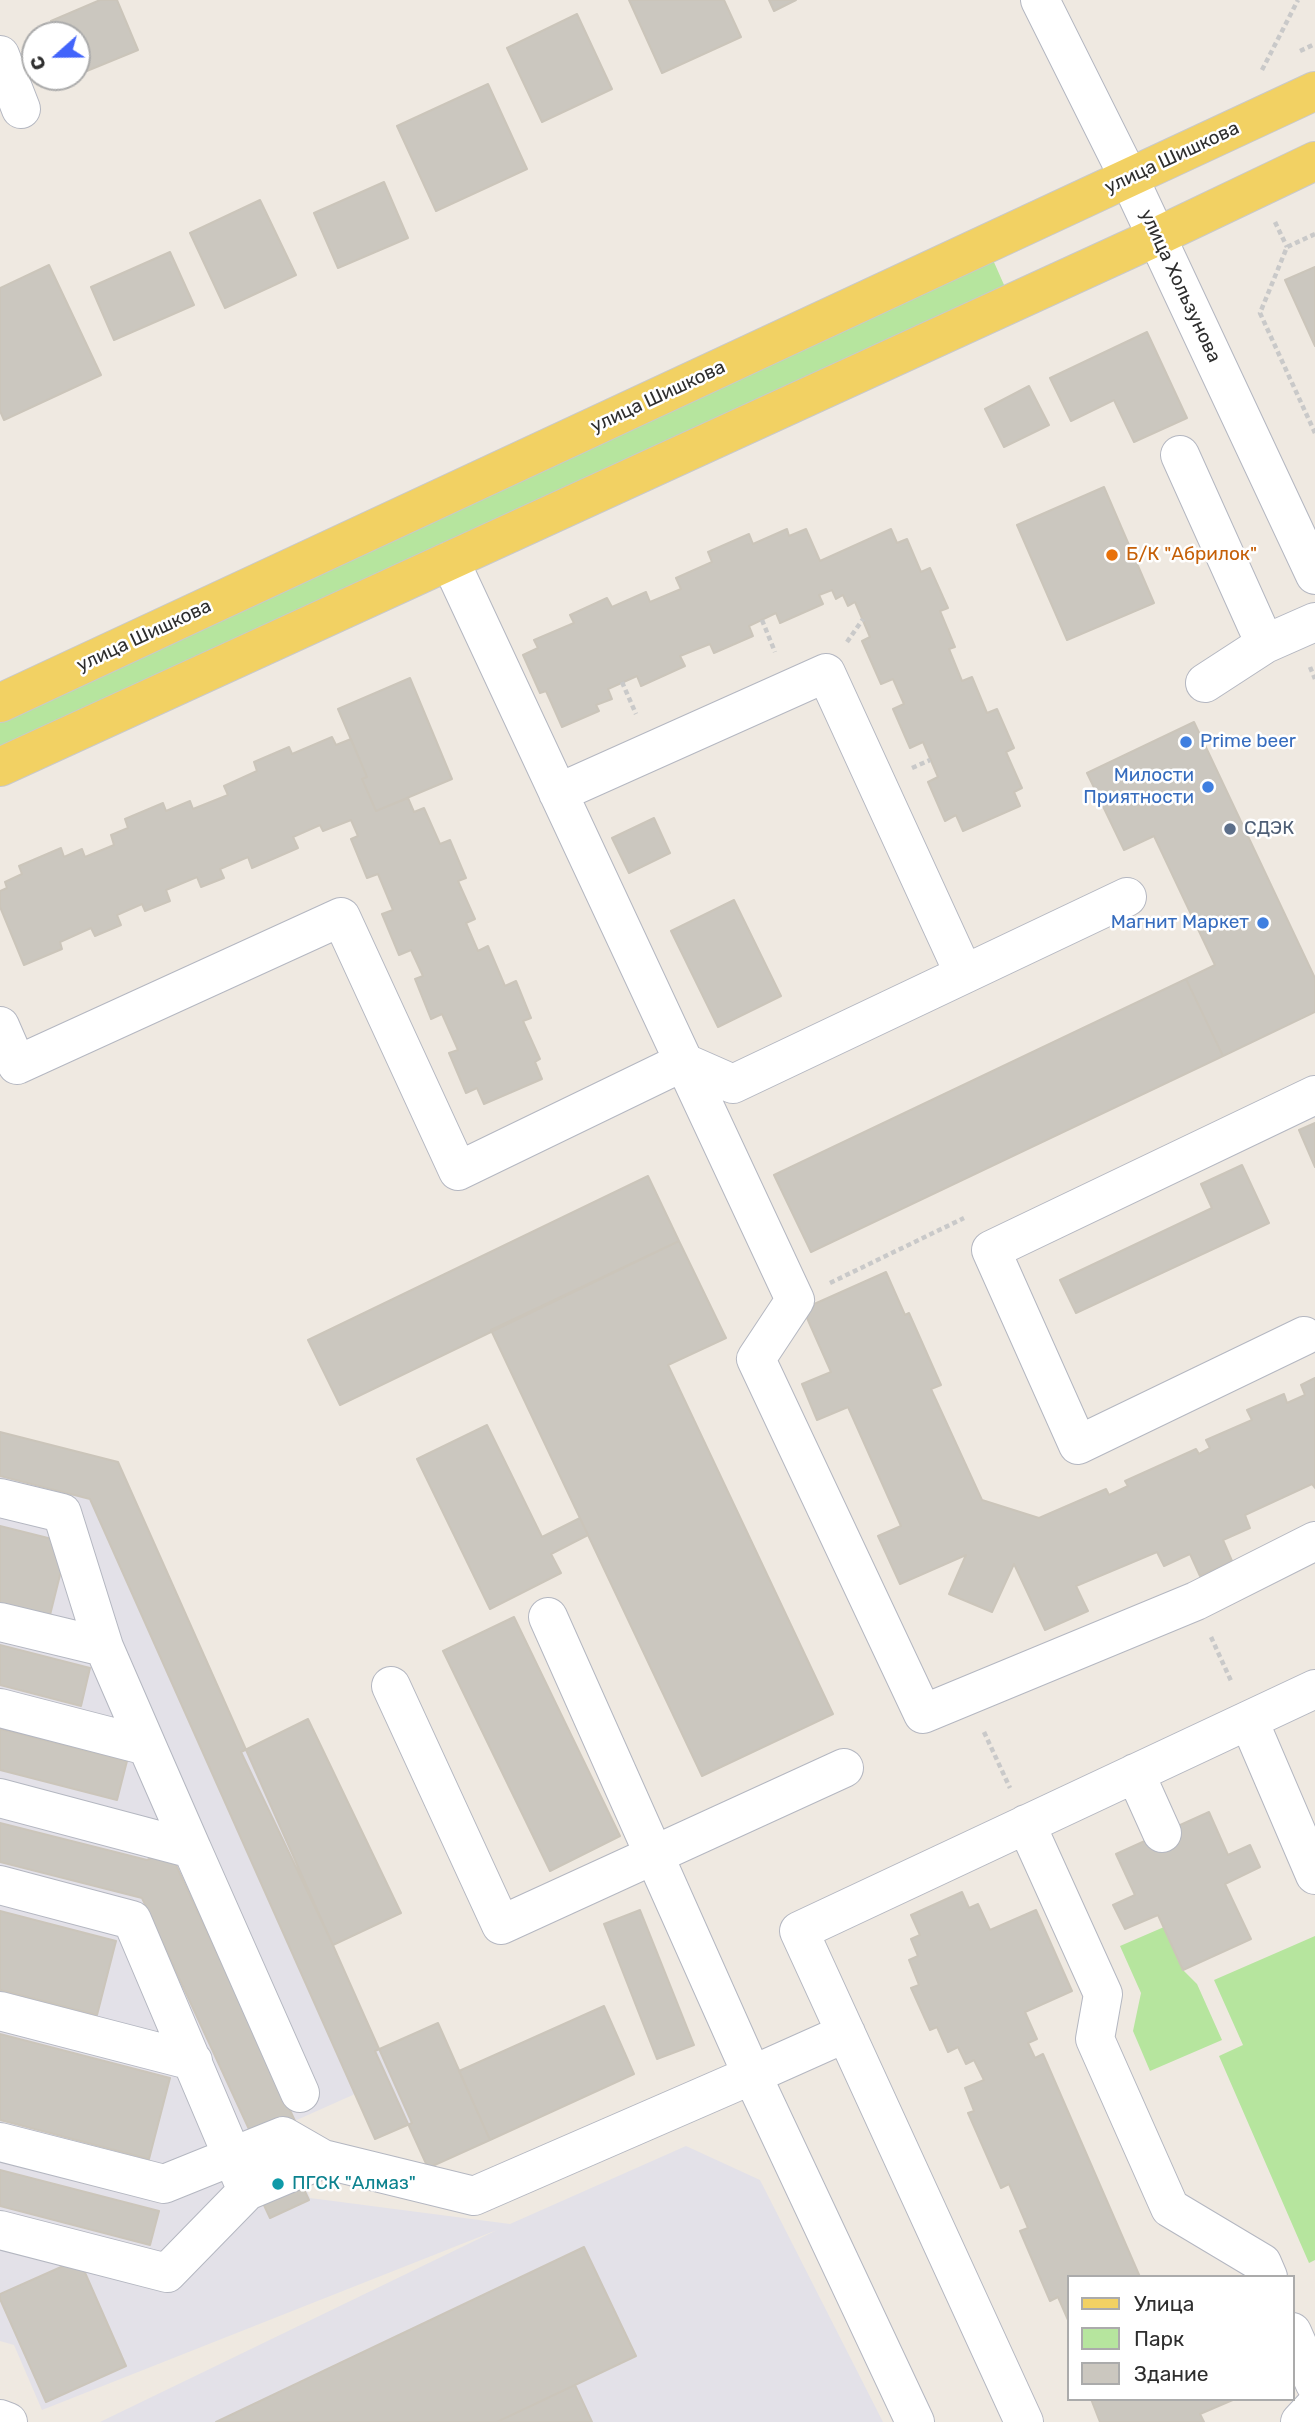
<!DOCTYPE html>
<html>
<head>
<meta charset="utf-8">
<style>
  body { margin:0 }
  #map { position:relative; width:1315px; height:2422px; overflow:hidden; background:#efe9e1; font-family:Rubik,sans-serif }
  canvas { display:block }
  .legend { position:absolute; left:1067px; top:2275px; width:228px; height:126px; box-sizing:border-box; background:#fff; border:2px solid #ababab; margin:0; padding:9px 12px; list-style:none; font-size:21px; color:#2e2e2e }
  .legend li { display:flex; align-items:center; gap:14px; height:35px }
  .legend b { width:35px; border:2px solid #ababab }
  .north { position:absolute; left:21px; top:21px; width:70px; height:70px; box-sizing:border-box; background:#fff; border:2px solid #ababab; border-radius:50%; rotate:249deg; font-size:19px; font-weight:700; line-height:28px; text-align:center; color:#2e2e2e }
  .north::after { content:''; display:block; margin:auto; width:24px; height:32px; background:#4264fb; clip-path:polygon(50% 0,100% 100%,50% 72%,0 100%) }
</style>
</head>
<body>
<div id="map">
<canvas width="1315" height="2422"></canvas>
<ul class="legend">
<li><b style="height:9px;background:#f2d163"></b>Улица</li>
<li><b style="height:19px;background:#b6e59e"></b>Парк</li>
<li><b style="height:19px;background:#cbc7bf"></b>Здание</li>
</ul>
<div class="north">С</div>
</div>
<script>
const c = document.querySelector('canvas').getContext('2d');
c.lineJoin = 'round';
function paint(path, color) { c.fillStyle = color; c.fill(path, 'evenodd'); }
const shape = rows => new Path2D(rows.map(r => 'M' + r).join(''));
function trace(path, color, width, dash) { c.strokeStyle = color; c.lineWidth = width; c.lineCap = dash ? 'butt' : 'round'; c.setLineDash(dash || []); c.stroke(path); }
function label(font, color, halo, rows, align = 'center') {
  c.font = font + ' Rubik,sans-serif'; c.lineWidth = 5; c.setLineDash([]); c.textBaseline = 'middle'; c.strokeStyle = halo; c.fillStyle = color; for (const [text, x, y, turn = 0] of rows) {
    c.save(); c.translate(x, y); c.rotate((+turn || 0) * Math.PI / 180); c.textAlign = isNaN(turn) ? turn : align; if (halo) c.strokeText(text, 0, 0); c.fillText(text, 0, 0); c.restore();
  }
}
paint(shape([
  [0,1432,118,1462,412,2123,375,2139,355,2094,281,2127,310,2198,510,2224,686,2146,760,2180,883,2422,100,2422,497,2230,42,2410,14,2345,0,2341]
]), '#e3e1e8');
paint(shape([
  [986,244,1012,303,0,767,0,703],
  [1164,1927,1183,1970,1197,1984,1222,2040,1150,2071,1133,2031,1141,1993,1120,1946],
  [1315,1936,1315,2260,1309,2263,1219,2056,1243,2045,1214,1980]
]), '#b6e59e');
const building = shape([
  [100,0,117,0,138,50,77,75,77,35,57,35,51,21,100,0],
  [629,0,724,0,741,37,662,73,629,0],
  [769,0,796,0,774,11,769,0],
  [577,14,612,89,542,122,507,48,577,14],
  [488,84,527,169,436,211,397,126,488,84],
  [384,182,408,238,338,268,314,213,384,182],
  [260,200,296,275,225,308,190,233,260,200],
  [170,252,194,305,114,340,91,287,170,252],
  [49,265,101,375,4,420,0,411,0,288,49,265],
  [1315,267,1315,346,1285,280,1315,267],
  [1147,332,1187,418,1134,442,1114,400,1071,421,1050,378,1147,332],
  [1029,386,1049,425,1004,447,985,409,1029,386],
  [1104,487,1154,603,1067,640,1017,525,1104,487],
  [787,529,789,536,806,529,820,561,891,529,897,543,907,539,921,572,930,568,948,608,940,611,955,647,949,649,962,681,972,677,987,713,997,709,1014,748,1006,752,1022,788,1014,792,1020,806,963,831,956,815,945,821,928,782,938,777,923,742,910,748,893,709,904,704,893,679,881,684,862,641,870,637,855,602,848,606,843,595,836,599,832,590,819,595,823,604,780,623,776,613,749,626,753,636,714,653,710,644,680,656,685,666,641,686,637,676,608,689,612,699,596,705,599,711,562,727,546,691,540,693,523,655,538,648,534,640,574,623,570,615,607,598,612,607,646,592,650,602,681,589,676,578,712,562,708,552,749,534,753,544,787,529],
  [410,678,452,779,376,811,362,779,367,777,338,709,410,678],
  [1194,722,1315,978,1315,1012,1223,1056,1186,979,1215,965,1154,836,1124,850,1087,773,1194,722],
  [332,737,336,745,351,739,367,777,362,779,376,811,408,798,414,812,424,808,440,844,450,840,466,878,458,881,475,919,466,923,478,951,488,946,505,986,516,981,531,1018,523,1021,540,1059,535,1062,542,1079,484,1104,477,1088,466,1093,449,1053,458,1050,442,1014,431,1019,415,979,423,976,411,950,399,955,382,914,393,910,378,874,367,878,351,839,358,836,351,820,323,831,320,825,293,837,298,848,252,868,248,857,220,869,224,878,201,887,197,877,166,890,170,901,145,911,142,904,117,915,121,925,95,936,91,928,60,942,62,949,24,965,0,907,0,891,7,888,5,882,22,874,19,866,61,848,64,857,82,849,85,857,114,845,111,835,128,828,125,819,163,803,166,811,190,801,193,809,228,795,224,786,257,771,254,762,289,747,292,754,332,737],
  [654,818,670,853,629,873,612,838,654,818],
  [734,900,781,996,718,1027,671,931,734,900],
  [1186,979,1223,1056,811,1252,774,1175,1186,979],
  [1315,1123,1315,1167,1299,1130,1315,1123],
  [1242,1165,1269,1223,1076,1313,1060,1280,1212,1208,1201,1184,1242,1165],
  [648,1176,679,1241,340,1405,308,1340,648,1176],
  [679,1241,726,1338,668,1365,833,1714,702,1776,491,1330,679,1241],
  [886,1272,905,1315,909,1313,941,1385,931,1389,982,1500,1039,1518,1106,1489,1109,1495,1128,1486,1125,1481,1196,1449,1199,1454,1210,1448,1206,1440,1252,1420,1247,1410,1284,1394,1287,1403,1305,1395,1301,1385,1315,1378,1315,1488,1312,1484,1245,1515,1250,1528,1223,1540,1232,1561,1200,1576,1190,1554,1164,1566,1157,1552,1076,1586,1088,1611,1045,1630,1014,1564,992,1612,949,1594,966,1555,900,1584,878,1536,901,1526,848,1407,817,1420,802,1384,831,1372,803,1309,886,1272],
  [487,1425,542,1537,580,1518,588,1535,551,1554,561,1573,490,1609,417,1459,487,1425],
  [0,1432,118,1462,412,2123,375,2139,90,1499,0,1476,0,1432],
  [0,1526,68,1543,48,1623,0,1611,0,1526],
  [514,1617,620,1836,550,1871,443,1651,514,1617],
  [0,1645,90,1668,81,1706,0,1685,0,1645],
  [308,1719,401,1913,333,1945,241,1752,308,1719],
  [0,1729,127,1761,117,1800,0,1770,0,1729],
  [1209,1812,1228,1855,1250,1845,1260,1867,1225,1884,1251,1939,1183,1970,1158,1915,1125,1929,1113,1905,1135,1895,1116,1854,1209,1812],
  [0,1823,147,1860,169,1850,295,2121,254,2140,142,1898,0,1862,0,1823],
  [962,1892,969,1908,978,1904,990,1930,1036,1910,1072,1991,1025,2012,1037,2039,1028,2043,1035,2058,1043,2054,1140,2277,1068,2277,1068,2320,1058,2297,1050,2301,1020,2231,1028,2228,1009,2184,1001,2188,968,2113,974,2111,965,2088,984,2080,974,2060,966,2064,958,2047,948,2052,937,2027,930,2030,911,1988,919,1985,909,1960,918,1956,911,1939,920,1935,911,1915,962,1892],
  [640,1910,694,2045,657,2059,604,1924,640,1910],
  [0,1911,116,1941,97,2015,0,1990,0,1911],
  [604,2006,634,2074,490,2140,459,2071,604,2006],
  [438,2023,490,2140,428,2168,375,2051,438,2023],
  [0,2034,170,2078,149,2159,0,2120,0,2034],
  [286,2151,309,2200,270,2218,247,2169,286,2151],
  [0,2170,159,2211,150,2245,0,2206,0,2170],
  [584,2247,636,2356,575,2385,497,2422,216,2422,584,2247],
  [79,2259,126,2366,46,2402,0,2299,0,2294,79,2259],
  [575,2385,592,2422,497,2422,575,2385],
  [1091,2399,1235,2399,1200,2414,1204,2422,1100,2422,1091,2399]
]);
paint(building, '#cbc7bf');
trace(building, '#cbc5ba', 2);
const minor = shape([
  [1040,0,1129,178,1315,575],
  [0,55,21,109],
  [1180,455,1265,644],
  [450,561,795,1300,756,1359,923,1714,1196,1601,1315,1541],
  [1205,683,1265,644,1315,622],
  [558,793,826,673,964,974],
  [0,1026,17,1065,341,917,458,1171,683,1062,733,1084,1127,897],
  [1304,1336,1078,1445,991,1250,1315,1095],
  [0,1498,62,1513,104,1647],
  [548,1617,752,2075,846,2033],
  [0,1622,104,1647,147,1746],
  [391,1686,501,1925,844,1768],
  [0,1708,147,1746,192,1849],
  [1249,1721,1315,1875],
  [1135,1773,1162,1833],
  [0,1798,192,1849,300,2093],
  [1026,1824,1103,1994,1095,2039,1170,2208,1262,2263,1268,2277],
  [0,1885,132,1920,247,2191,167,2273,0,2230],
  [0,2011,193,2061],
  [0,2142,164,2184,283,2136,323,2159,474,2196,752,2075,915,2422],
  [247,2191,323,2159],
  [1292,2332,1315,2384],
  [0,2419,8,2422],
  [1024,2422,799,1931,1315,1689],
  [1300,2422,1315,2406]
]);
const major = shape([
  [0,703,1315,91],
  [0,767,1156,237,1315,161]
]);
trace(minor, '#b4b7c1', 40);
trace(major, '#c9c9c9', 40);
trace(shape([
  [1300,51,1315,44],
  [1262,70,1298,0],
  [1275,222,1287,247],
  [1315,234,1287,247,1260,313,1315,433],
  [762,620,775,652],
  [847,642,863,619],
  [1310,667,1315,679],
  [622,682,636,714],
  [912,768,930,760],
  [830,1283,964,1218],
  [1211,1637,1232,1683],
  [984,1732,1010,1788]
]), '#c9c9c9', 4.5, [5, 3.5]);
trace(minor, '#fff', 38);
trace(major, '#f2d163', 38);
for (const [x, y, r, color] of [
  [1112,555,7,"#e8710a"],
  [1186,742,7,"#3f7fe0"],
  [1208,787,7,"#3f7fe0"],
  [1230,829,7,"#5c6f8a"],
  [1263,923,7,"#3f7fe0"],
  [278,2184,7,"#0f9aa8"]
]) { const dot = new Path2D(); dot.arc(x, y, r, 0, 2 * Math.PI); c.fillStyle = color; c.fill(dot); trace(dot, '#fff', 2.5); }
label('19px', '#2e2e2e', '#fff', [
  ["улица Шишкова",1172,158,-25],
  ["улица Хользунова",1180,286,65],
  ["улица Шишкова",658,397,-25],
  ["улица Шишкова",144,636,-25]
]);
label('19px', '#c56008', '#fff', [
  ["Б/К \"Абрилок\"",1126,555]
], 'left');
label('19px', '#366cbe', '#fff', [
  ["Prime beer",1200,742,"left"],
  ["Милости",1194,776],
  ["Приятности",1194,798],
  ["Магнит Маркет",1249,923]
], 'right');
label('19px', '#4e5e75', '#fff', [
  ["СДЭК",1244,829]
], 'left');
label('19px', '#0d838f', '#fff', [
  ["ПГСК \"Алмаз\"",292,2184]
], 'left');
</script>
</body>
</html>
